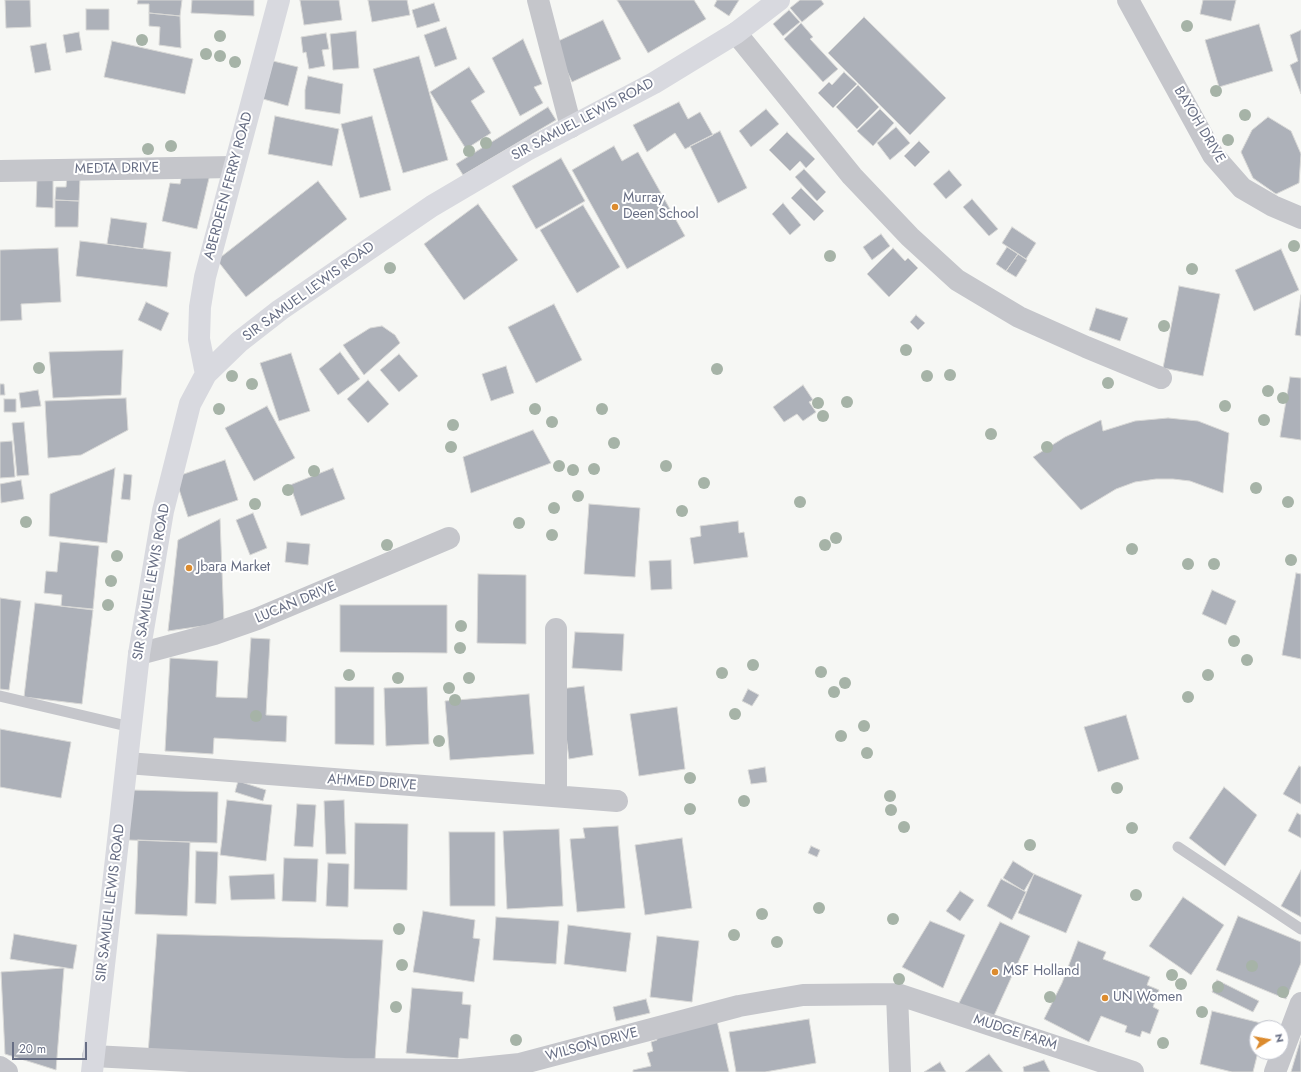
<!DOCTYPE html>
<html>
<head>
<meta charset="utf-8">
<style>
  body { margin:0 }
  #map { position:relative; width:1301px; height:1072px; overflow:hidden; background:#f6f7f4; font-family:Jost,sans-serif }
  canvas { display:block }
  .north { position:absolute; left:1249px; top:1020px; width:40px; height:40px; box-sizing:border-box; background:#fff; border:1px solid #c2c5ce; border-radius:50%; rotate:79deg; font-size:11px; font-weight:700; line-height:16px; text-align:center; color:#676e84 }
  .north::after { content:''; display:block; margin:auto; width:14px; height:18px; background:#dc8b2e; clip-path:polygon(50% 0,100% 100%,50% 72%,0 100%) }
  .scale { position:absolute; left:12px; top:1042px; width:75px; height:18px; box-sizing:border-box; border:2px solid #676e84; border-top:0; padding-left:5px; font-size:12px; line-height:14px; white-space:nowrap; color:#676e84; -webkit-text-stroke:3px #fff; paint-order:stroke }
</style>
</head>
<body>
<div id="map">
<canvas width="1301" height="1072"></canvas>
<div class="north">N</div>
<div class="scale">20 m</div>
</div>
<script>
const c = document.querySelector('canvas').getContext('2d');
c.lineJoin = 'round';
function paint(path, color) { c.fillStyle = color; c.fill(path, 'evenodd'); }
const shape = rows => new Path2D(rows.map(r => 'M' + r).join(''));
function trace(path, color, width, dash) { c.strokeStyle = color; c.lineWidth = width; c.lineCap = dash ? 'butt' : 'round'; c.setLineDash(dash || []); c.stroke(path); }
function label(font, color, halo, rows, align = 'center') {
  c.font = font + ' Jost,sans-serif'; c.lineWidth = 4; c.setLineDash([]); c.textBaseline = 'middle'; c.strokeStyle = halo; c.fillStyle = color; for (const [text, x, y, turn = 0] of rows) {
    c.save(); c.translate(x, y); c.rotate((+turn || 0) * Math.PI / 180); c.textAlign = isNaN(turn) ? turn : align; if (halo) c.strokeText(text, 0, 0); c.fillText(text, 0, 0); c.restore();
  }
}
const building = shape([
  [5,0,30,0,31,27,6,28,5,0],
  [138,0,182,0,180,16,149,13,149,4,137,4,138,0],
  [192,0,254,0,254,16,191,13,192,0],
  [300,0,339,0,342,20,304,25,300,0],
  [368,0,407,0,410,15,372,22,368,0],
  [617,0,694,0,706,19,648,53,617,0],
  [717,0,739,0,729,16,714,6,717,0],
  [800,0,821,0,824,4,802,22,790,8,800,0],
  [1203,0,1236,0,1231,21,1200,14,1203,0],
  [434,3,440,21,417,28,412,10,434,3],
  [86,9,109,9,109,30,86,30,86,9],
  [789,10,800,22,783,36,773,24,789,10],
  [149,13,180,16,181,48,159,45,160,27,149,26,149,13],
  [864,17,946,98,910,135,828,53,864,17],
  [603,20,621,59,572,82,554,43,603,20],
  [801,23,813,37,810,39,838,69,823,82,784,39,801,23],
  [1259,24,1273,71,1219,87,1205,40,1259,24],
  [446,27,457,59,435,67,424,35,446,27],
  [1301,30,1301,94,1290,65,1298,61,1290,35,1301,30],
  [356,31,359,68,333,70,330,34,356,31],
  [79,32,82,50,66,53,63,35,79,32],
  [326,33,329,49,322,50,325,66,309,69,306,52,303,53,301,37,326,33],
  [523,39,542,84,534,87,543,103,520,116,492,58,523,39],
  [112,41,193,59,185,94,104,77,112,41],
  [46,43,51,70,35,73,30,46,46,43],
  [419,56,448,160,403,173,373,69,419,56],
  [273,61,298,67,288,106,263,99,273,61],
  [469,67,485,92,471,101,491,133,466,149,430,92,469,67],
  [844,72,857,84,833,108,818,93,829,82,832,85,844,72],
  [308,76,343,84,340,114,305,109,305,90,308,76],
  [858,85,879,107,857,129,836,107,858,85],
  [679,102,688,119,700,112,713,135,685,149,675,133,647,152,633,125,679,102],
  [548,107,556,120,463,175,456,164,548,107],
  [766,109,779,124,751,147,739,131,766,109],
  [880,109,894,123,873,146,857,131,880,109],
  [275,116,339,129,332,166,268,154,275,116],
  [372,116,391,190,360,198,341,124,372,116],
  [1268,117,1291,131,1301,154,1299,183,1276,194,1253,178,1241,152,1252,130,1268,117],
  [896,127,910,143,890,160,877,143,896,127],
  [720,131,747,188,718,203,690,146,720,131],
  [787,132,815,159,806,168,800,161,790,171,769,150,787,132],
  [919,141,930,152,915,167,904,156,919,141],
  [614,146,622,161,638,152,685,236,627,269,572,170,614,146],
  [561,158,585,201,536,229,512,186,561,158],
  [804,169,826,192,817,201,795,177,804,169],
  [949,170,962,185,946,199,933,184,949,170],
  [210,174,197,229,162,221,170,183,180,184,182,175,210,174],
  [67,177,80,178,79,201,55,200,56,187,66,187,67,177],
  [37,179,53,179,53,208,36,207,37,179],
  [318,181,347,219,246,297,217,260,318,181],
  [801,188,824,211,814,221,791,198,801,188],
  [972,199,998,229,989,236,963,207,972,199],
  [55,200,79,201,78,227,55,227,55,200],
  [783,203,801,225,790,235,772,214,783,203],
  [478,204,518,260,464,300,424,244,478,204],
  [583,205,620,267,577,293,540,230,583,205],
  [111,218,147,223,143,249,107,244,111,218],
  [1012,227,1036,243,1026,259,1002,243,1012,227],
  [881,234,890,246,872,260,863,247,881,234],
  [80,241,171,252,167,287,76,276,80,241],
  [1007,247,1018,254,1006,271,996,264,1007,247],
  [58,248,61,302,21,304,22,320,0,321,0,250,58,248],
  [893,248,905,261,908,258,918,268,889,297,867,274,893,248],
  [1281,249,1299,290,1254,311,1235,270,1281,249],
  [1018,254,1027,260,1016,277,1006,271,1018,254],
  [1179,286,1220,294,1203,376,1163,368,1179,286],
  [1301,295,1301,336,1295,335,1301,295],
  [146,302,169,313,161,331,138,320,146,302],
  [554,304,582,360,536,383,508,327,554,304],
  [1096,308,1128,318,1120,341,1089,330,1096,308],
  [916,315,925,323,918,330,910,322,916,315],
  [382,326,395,335,400,343,364,375,343,345,370,328,382,326],
  [123,350,121,395,53,398,49,352,123,350],
  [340,352,360,379,338,395,319,369,340,352],
  [291,353,310,411,279,421,260,363,291,353],
  [399,354,418,376,399,392,380,370,399,354],
  [506,366,514,393,491,401,482,374,506,366],
  [1290,377,1301,378,1301,440,1280,437,1290,377],
  [368,380,389,404,368,423,347,399,368,380],
  [0,384,4,384,5,395,0,395,0,384],
  [803,385,813,400,809,402,816,412,803,421,797,414,784,422,773,407,803,385],
  [38,390,41,406,21,408,19,393,38,390],
  [126,398,128,430,81,455,48,458,45,401,126,398],
  [4,399,16,399,16,412,4,412,4,399],
  [267,406,295,458,254,481,225,428,267,406],
  [1168,418,1198,421,1229,433,1223,493,1190,481,1173,479,1156,479,1135,482,1116,489,1081,510,1033,457,1065,437,1101,420,1103,431,1135,421,1168,418],
  [24,422,29,475,17,476,12,423,24,422],
  [533,430,551,463,471,493,463,457,533,430],
  [12,441,15,477,0,478,0,442,12,441],
  [225,460,238,500,188,517,175,477,225,460],
  [115,468,107,543,49,536,50,494,115,468],
  [333,468,345,499,301,516,290,485,333,468],
  [124,474,132,475,130,500,121,499,124,474],
  [21,480,24,499,1,503,0,484,21,480],
  [589,504,640,508,635,577,584,574,589,504],
  [253,513,267,548,250,555,236,520,253,513],
  [220,519,224,623,168,631,178,540,220,519],
  [738,521,739,533,744,532,748,557,694,564,690,538,701,536,700,526,738,521],
  [60,542,99,546,93,609,61,606,62,595,44,593,46,571,57,572,60,542],
  [287,542,310,544,308,565,285,562,287,542],
  [671,560,672,589,651,590,649,561,671,560],
  [1296,573,1301,574,1301,659,1282,655,1296,573],
  [478,574,526,575,526,644,477,643,478,574],
  [1212,590,1236,601,1226,625,1202,614,1212,590],
  [0,598,21,601,9,690,0,689,0,598],
  [35,603,93,610,82,704,24,697,35,603],
  [340,605,447,605,447,653,340,652,340,605],
  [575,632,624,634,622,671,572,668,575,632],
  [251,638,270,639,266,715,287,716,286,742,214,738,213,754,165,751,170,658,218,661,216,697,247,698,251,638],
  [584,686,593,755,569,759,560,689,584,686],
  [335,687,374,687,374,745,335,744,335,687],
  [427,687,429,744,386,746,384,688,427,687],
  [748,689,759,695,752,706,742,701,748,689],
  [529,694,534,754,450,760,445,701,529,694],
  [677,707,685,769,639,776,630,714,677,707],
  [1126,715,1139,759,1098,772,1084,727,1126,715],
  [0,729,71,742,61,798,0,787,0,729],
  [1299,766,1301,767,1301,804,1283,794,1299,766],
  [765,767,767,782,751,784,748,770,765,767],
  [238,781,266,790,263,801,235,792,238,781],
  [1224,787,1257,815,1225,866,1189,838,1224,787],
  [130,790,218,792,217,843,129,840,130,790],
  [227,800,272,805,266,861,220,855,227,800],
  [344,800,346,854,326,854,324,801,344,800],
  [297,804,316,805,313,847,294,846,297,804],
  [1297,813,1301,815,1301,838,1288,831,1297,813],
  [355,823,408,824,407,890,354,889,355,823],
  [618,826,625,908,577,912,570,839,585,838,583,828,618,826],
  [559,829,563,906,507,909,503,831,559,829],
  [449,832,495,832,495,906,450,906,449,832],
  [682,838,692,908,645,915,635,845,682,838],
  [138,840,190,842,187,916,135,914,138,840],
  [811,846,820,850,817,857,808,853,811,846],
  [196,851,218,852,216,904,195,903,196,851],
  [284,858,318,859,316,902,282,901,284,858],
  [1013,861,1034,874,1024,891,1003,878,1013,861],
  [328,863,349,864,348,907,326,906,328,863],
  [1301,870,1301,917,1281,906,1301,870],
  [274,874,275,899,231,900,229,876,274,874],
  [1034,874,1082,895,1066,933,1018,913,1034,874],
  [1001,879,1026,892,1012,920,987,906,1001,879],
  [960,891,974,900,960,921,946,911,960,891],
  [1183,897,1224,925,1191,975,1149,946,1183,897],
  [423,911,475,920,473,938,480,939,474,982,413,972,423,911],
  [1238,916,1301,942,1301,963,1286,999,1216,970,1238,916],
  [496,917,559,921,556,964,493,960,496,917],
  [930,921,965,935,943,988,902,967,930,921],
  [1000,922,1030,936,992,1020,957,1007,1000,922],
  [568,925,631,933,626,972,564,964,568,925],
  [14,934,77,945,73,969,10,959,14,934],
  [157,934,383,940,375,1060,148,1054,157,934],
  [657,936,699,941,692,1002,650,997,657,936],
  [1078,941,1106,952,1103,959,1150,977,1147,985,1159,990,1153,1007,1159,1010,1150,1034,1142,1031,1140,1037,1125,1032,1127,1026,1101,1016,1089,1042,1044,1019,1062,983,1078,941],
  [64,968,56,1070,5,1054,1,972,64,968],
  [1217,980,1259,1001,1253,1012,1212,992,1217,980],
  [412,988,463,992,462,1004,471,1005,468,1039,460,1038,458,1058,406,1053,412,988],
  [646,999,650,1013,616,1021,613,1007,646,999],
  [1212,1011,1265,1024,1264,1028,1257,1028,1257,1052,1258,1052,1253,1072,1232,1072,1200,1064,1212,1011],
  [809,1019,816,1063,765,1072,736,1072,729,1032,809,1019],
  [717,1021,729,1072,633,1072,633,1070,651,1066,647,1053,653,1051,651,1042,657,1040,656,1036,717,1021],
  [1301,1038,1301,1072,1291,1072,1301,1038],
  [989,1054,1003,1072,965,1072,989,1054],
  [1044,1060,1050,1072,1024,1072,1023,1067,1044,1060],
  [940,1062,946,1072,924,1072,940,1062]
]);
paint(building, '#adb1b9');
trace(building, '#d8d8d6', 1);
trace(shape([
  [0,696,131,727],
  [1178,847,1301,929]
]), '#c5c6cb', 11);
trace(shape([
  [538,0,571,127],
  [1128,0,1213,155,1242,188,1273,206,1301,218],
  [736,33,852,176,910,237,957,280,1019,317,1086,347,1161,378],
  [0,171,234,167],
  [556,629,556,796],
  [139,654,214,634,257,619,449,538],
  [127,763,617,801],
  [897,994,900,1072],
  [93,1056,344,1069,461,1070,520,1064,739,1006,803,995,897,994,1133,1072],
  [0,1067,7,1072],
  [1275,1072,1301,1003]
]), '#c5c6cb', 22);
trace(shape([
  [206,374,199,339,200,307,205,277,279,0],
  [92,1072,139,654,163,511,190,404,206,374,239,342,280,310,432,206,527,150,654,83,690,61,736,33,779,0]
]), '#d8d9df', 22);
c.fillStyle = '#a6b3a7';
for (const [x, y] of [
  [1187,26],
  [220,36],
  [142,40],
  [206,54],
  [220,56],
  [235,62],
  [1216,91],
  [1245,115],
  [1228,140],
  [486,143],
  [171,146],
  [148,149],
  [469,151],
  [1294,246],
  [830,256],
  [390,268],
  [1192,269],
  [1164,326],
  [906,350],
  [39,368],
  [717,369],
  [950,375],
  [232,376],
  [927,376],
  [1108,383],
  [252,384],
  [1268,391],
  [1283,398],
  [847,402],
  [818,403],
  [1225,406],
  [219,409],
  [535,409],
  [602,409],
  [823,416],
  [1264,420],
  [552,422],
  [453,425],
  [991,434],
  [614,443],
  [451,447],
  [1047,447],
  [559,466],
  [666,466],
  [594,469],
  [573,470],
  [314,471],
  [704,483],
  [1256,488],
  [288,490],
  [578,496],
  [800,502],
  [1288,502],
  [255,504],
  [554,508],
  [682,511],
  [26,522],
  [519,523],
  [552,535],
  [836,538],
  [387,545],
  [825,545],
  [1132,549],
  [117,556],
  [1291,560],
  [1188,564],
  [1214,564],
  [111,581],
  [108,605],
  [461,626],
  [1234,641],
  [460,648],
  [1247,660],
  [753,665],
  [821,672],
  [722,673],
  [349,675],
  [1208,675],
  [398,678],
  [469,678],
  [845,683],
  [449,688],
  [834,692],
  [1188,697],
  [455,700],
  [735,714],
  [256,716],
  [864,726],
  [841,736],
  [439,741],
  [867,753],
  [690,778],
  [1117,788],
  [890,796],
  [744,801],
  [690,809],
  [891,810],
  [904,827],
  [1132,828],
  [1030,845],
  [1136,895],
  [819,908],
  [762,914],
  [893,919],
  [399,929],
  [734,935],
  [777,942],
  [402,965],
  [1252,966],
  [1172,975],
  [899,979],
  [1181,984],
  [1218,987],
  [1283,992],
  [1050,997],
  [396,1007],
  [1202,1012],
  [516,1040],
  [1163,1043]
]) { c.beginPath(); c.arc(x, y, 6, 0, 2 * Math.PI); c.fill(); }
for (const [x, y, r, color] of [
  [615,207,4,"#dc8b2e"],
  [189,568,4,"#dc8b2e"],
  [995,972,4,"#dc8b2e"],
  [1105,998,4,"#dc8b2e"]
]) { const dot = new Path2D(); dot.arc(x, y, r, 0, 2 * Math.PI); c.fillStyle = color; c.fill(dot); trace(dot, '#fff', 1.5); }
label('14px', '#676e84', '#fff', [
  ["SIR SAMUEL LEWIS ROAD",583,120,-28],
  ["BAYOH DRIVE",1199,125,59],
  ["MEDTA DRIVE",117,169,-1],
  ["ABERDEEN FERRY ROAD",229,186,-75],
  ["SIR SAMUEL LEWIS ROAD",309,292,-36],
  ["SIR SAMUEL LEWIS ROAD",152,582,-80],
  ["LUCAN DRIVE",296,603,-23],
  ["AHMED DRIVE",372,783,4],
  ["SIR SAMUEL LEWIS ROAD",111,903,-83],
  ["MUDGE FARM",1015,1033,18],
  ["WILSON DRIVE",592,1045,-15]
]);
label('14px', '#676e84', '#fff', [
  ["Murray",623,199],
  ["Deen School",623,215],
  ["Jbara Market",197,568],
  ["MSF Holland",1003,972],
  ["UN Women",1113,998]
], 'left');
</script>
</body>
</html>
